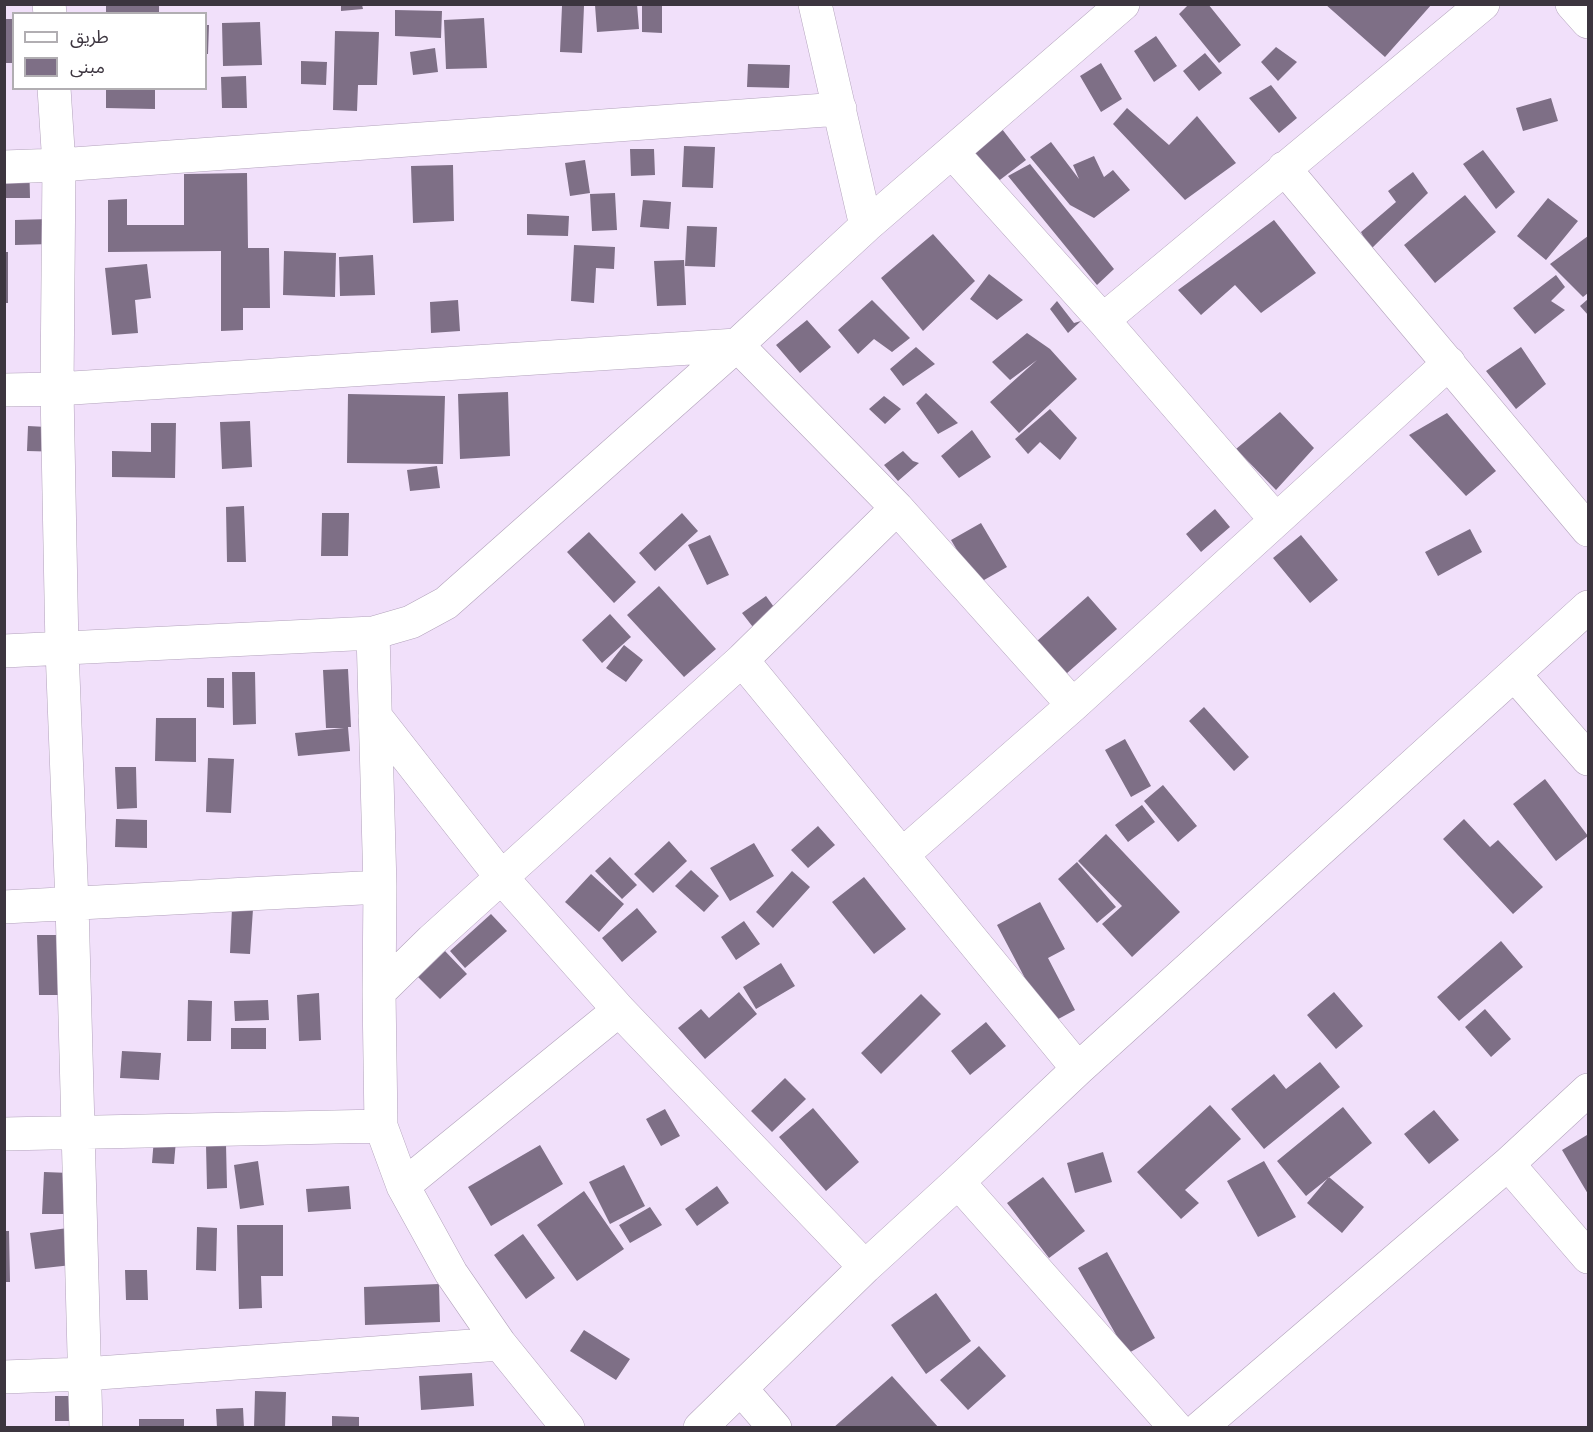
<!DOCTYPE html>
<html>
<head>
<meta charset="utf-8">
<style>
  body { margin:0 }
  #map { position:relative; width:1593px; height:1432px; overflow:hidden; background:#f1e0fa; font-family:Karla,"Noto Sans Arabic",sans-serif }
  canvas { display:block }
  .frame { position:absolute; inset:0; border:6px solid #3c353f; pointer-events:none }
  .legend { position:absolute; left:12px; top:12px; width:195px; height:78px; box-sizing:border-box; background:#fff; border:2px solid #b1aeb2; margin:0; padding:8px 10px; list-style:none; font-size:18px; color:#3c353f }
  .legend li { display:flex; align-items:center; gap:12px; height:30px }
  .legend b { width:30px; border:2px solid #b1aeb2 }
</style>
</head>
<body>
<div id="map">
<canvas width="1593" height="1432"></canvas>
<div class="frame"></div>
<ul class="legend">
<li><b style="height:8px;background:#fff"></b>طريق</li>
<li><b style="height:16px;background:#7e6f86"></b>مبنى</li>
</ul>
</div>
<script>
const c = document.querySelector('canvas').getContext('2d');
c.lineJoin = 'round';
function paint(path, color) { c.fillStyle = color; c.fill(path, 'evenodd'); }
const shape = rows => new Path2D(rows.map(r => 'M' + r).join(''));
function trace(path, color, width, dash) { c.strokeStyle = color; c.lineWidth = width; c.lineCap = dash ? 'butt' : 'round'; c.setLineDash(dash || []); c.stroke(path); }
paint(shape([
  [106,4,159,4,159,14,106,14],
  [637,4,639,29,597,32,595,5],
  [642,4,662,4,662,33,642,32],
  [1189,4,1208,4,1241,45,1219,63,1179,14],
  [1325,4,1432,4,1385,57],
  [341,5,362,5,363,9,341,11],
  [562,6,584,6,582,53,560,52],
  [395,10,442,11,441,38,395,36],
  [484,18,487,68,446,69,444,20],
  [4,19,14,19,14,63,4,63],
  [260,22,262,65,223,66,222,23],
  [206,25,209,25,208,54,206,54],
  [335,31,379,32,377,85,358,85,357,111,333,110],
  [1156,36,1177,66,1154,82,1134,51],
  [1276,47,1297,62,1278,81,1261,62],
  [435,48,438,72,413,75,410,52],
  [1205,53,1222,73,1199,91,1183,71],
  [301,61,327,62,326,85,301,84],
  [1101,63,1122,99,1101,112,1080,76],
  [748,64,790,65,789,88,747,87],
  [246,76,247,108,222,108,221,77],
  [1271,85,1297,118,1279,133,1249,98],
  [106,88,155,88,155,109,106,108],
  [1551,98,1558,121,1523,131,1516,108],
  [1127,108,1169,145,1197,116,1236,163,1185,200,1113,124],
  [1002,129,1026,160,992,186,968,155],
  [1051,142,1079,179,1073,165,1094,156,1104,177,1113,170,1130,190,1094,218,1070,205,1030,157],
  [684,146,715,147,713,188,682,187],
  [630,149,654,149,655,175,631,176],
  [1483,150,1515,192,1496,209,1463,164],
  [29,156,30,198,5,198,5,157],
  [585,160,590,193,570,196,565,163],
  [1030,164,1114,269,1097,285,1008,176],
  [453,165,454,221,413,223,411,166],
  [1413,172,1428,193,1370,250,1361,232,1396,202,1388,191],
  [247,173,248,248,269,248,270,308,243,308,243,330,221,331,221,251,108,252,108,200,127,199,127,225,184,225,184,174],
  [615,193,617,230,592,231,590,194],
  [1465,195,1496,232,1435,283,1404,245],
  [1548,198,1578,221,1546,260,1517,236],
  [643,200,671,202,669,229,640,227],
  [527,214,569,216,568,236,527,235],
  [50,219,51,244,15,245,15,220],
  [1274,220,1316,273,1261,313,1235,285,1201,315,1178,290],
  [687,226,717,227,715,267,685,266],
  [933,234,975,281,923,331,881,278],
  [1588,236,1588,293,1583,297,1550,264],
  [574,245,615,247,614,269,596,268,594,303,571,301],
  [284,251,336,253,335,297,283,295],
  [4,252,8,252,8,303,4,303],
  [373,255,375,295,340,296,339,257],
  [684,260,686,305,657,306,654,261],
  [147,264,151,298,135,300,138,333,112,335,105,268],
  [989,274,1023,300,997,320,970,299],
  [1556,275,1565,287,1551,301,1565,310,1535,334,1513,308],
  [1588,299,1588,315,1580,306],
  [458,300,460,331,431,333,430,302],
  [872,300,910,338,892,352,874,339,858,354,838,330],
  [1057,301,1074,323,1081,321,1068,333,1050,309],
  [807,320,831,347,800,373,776,345],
  [1027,333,1050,349,1077,379,1019,433,990,402,1037,360,1010,380,992,362],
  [916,347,935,364,903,386,890,369],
  [1521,347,1546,384,1516,409,1486,371],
  [508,392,510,456,460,459,458,394],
  [926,393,958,423,938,434,916,403],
  [348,394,445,396,443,464,347,463],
  [884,396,901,409,885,424,869,409],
  [1050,409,1077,438,1060,460,1040,442,1028,454,1015,439],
  [1280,412,1314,448,1276,490,1236,449],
  [1447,413,1496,471,1466,496,1409,435],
  [250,421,252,467,222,469,220,422],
  [151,423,176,423,175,478,112,477,112,451,151,452],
  [28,426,65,428,65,452,27,451],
  [972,430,991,457,959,478,941,456],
  [903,451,913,461,919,463,898,481,884,465],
  [437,466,440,488,410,491,407,470],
  [244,506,246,562,227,562,226,507],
  [1215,509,1230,527,1201,552,1186,534],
  [322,513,349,513,348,556,321,556],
  [682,513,698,531,655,571,639,553],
  [981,523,1007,567,977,584,951,540],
  [1470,529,1482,552,1438,576,1425,552],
  [589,532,636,582,614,603,567,552],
  [710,535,729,575,707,585,688,545],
  [1301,535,1338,580,1310,603,1273,558],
  [659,586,716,649,684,677,627,615],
  [766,596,779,614,756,631,742,613],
  [1088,596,1117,629,1066,674,1037,641],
  [610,614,631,637,602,663,582,640],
  [624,645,643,660,626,682,606,668],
  [348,669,351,727,348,727,350,751,298,756,295,733,344,728,326,728,323,670],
  [232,672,255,672,256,724,233,725],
  [207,678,224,678,224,708,207,707],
  [1204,707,1249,757,1234,771,1189,721],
  [156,718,196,718,196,762,155,761],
  [1125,739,1151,786,1131,797,1105,750],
  [208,758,234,759,231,813,206,812],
  [115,767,136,767,137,808,117,809],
  [1545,779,1588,836,1556,861,1513,804],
  [1163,785,1197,826,1178,842,1144,801],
  [1142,805,1155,822,1128,842,1115,825],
  [116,819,147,820,147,848,115,847],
  [1464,819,1490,847,1498,840,1543,887,1513,914,1443,839],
  [818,826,835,845,808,868,791,850],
  [1106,834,1180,912,1132,957,1102,924,1122,906,1078,861],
  [669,841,687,861,653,893,634,874],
  [754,843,774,876,730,901,710,868],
  [610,857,637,885,622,899,595,871],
  [1077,862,1116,907,1097,923,1058,879],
  [691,870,719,896,704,912,675,886],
  [792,871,810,887,773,928,756,912],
  [591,874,624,904,599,932,565,902],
  [864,877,906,929,874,954,832,902],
  [1040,902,1065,949,1048,958,1075,1010,1049,1024,997,925],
  [232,908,253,909,250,954,230,953],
  [637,908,657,932,622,962,602,938],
  [491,914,507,931,465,968,450,951],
  [744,921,760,944,736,960,721,937],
  [37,935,59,935,61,995,39,995],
  [1501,941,1523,967,1459,1021,1437,997],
  [445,951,467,974,440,999,418,977],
  [781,963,795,986,756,1009,743,987],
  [739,992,757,1014,705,1059,678,1028,701,1009,709,1018],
  [1334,992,1363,1026,1336,1049,1307,1015],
  [319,993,321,1040,299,1041,297,995],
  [921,994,941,1014,881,1074,861,1053],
  [188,1000,212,1001,211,1041,187,1041],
  [268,1000,269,1020,235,1021,234,1001],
  [1485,1009,1511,1039,1491,1057,1465,1027],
  [986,1022,1006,1046,970,1075,951,1051],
  [231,1028,266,1028,266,1049,231,1049],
  [122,1051,161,1053,159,1080,120,1078],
  [1320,1062,1340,1087,1264,1149,1231,1109,1274,1074,1286,1089],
  [785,1078,806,1099,772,1132,751,1111],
  [1210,1105,1241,1139,1185,1190,1199,1203,1181,1219,1137,1172],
  [1343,1107,1372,1143,1306,1196,1277,1161],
  [813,1108,859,1162,826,1191,779,1137],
  [665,1109,680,1136,661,1146,646,1119],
  [1434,1110,1459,1140,1429,1164,1404,1134],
  [1587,1135,1588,1137,1588,1194,1562,1150],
  [154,1138,176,1140,174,1164,152,1163],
  [226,1144,227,1188,207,1189,206,1145],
  [540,1145,563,1184,491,1226,468,1187],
  [1103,1152,1112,1182,1075,1193,1067,1163],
  [258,1161,264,1205,240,1209,234,1165],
  [1264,1161,1296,1217,1258,1237,1227,1181],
  [624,1165,645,1206,610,1224,589,1182],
  [44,1172,70,1173,69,1214,42,1214],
  [1043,1177,1085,1231,1049,1258,1007,1203],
  [1329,1177,1364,1207,1342,1233,1307,1203],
  [349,1186,351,1209,308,1212,306,1189],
  [717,1186,729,1203,697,1226,685,1209],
  [584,1191,624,1249,577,1281,537,1225],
  [650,1207,662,1225,630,1243,619,1225],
  [237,1225,283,1225,283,1276,261,1276,262,1308,239,1309],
  [197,1227,217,1228,216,1271,196,1270],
  [68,1228,72,1265,35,1269,30,1233],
  [4,1231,9,1231,10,1282,4,1282],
  [523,1234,555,1278,526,1299,494,1255],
  [1107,1252,1155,1338,1127,1354,1078,1268],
  [125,1270,147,1270,148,1300,126,1300],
  [439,1284,440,1322,365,1325,364,1287],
  [936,1293,971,1341,926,1374,891,1325],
  [584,1330,630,1359,616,1380,570,1351],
  [979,1346,1006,1376,968,1410,940,1380],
  [472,1373,474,1406,421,1410,419,1376],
  [892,1376,939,1428,833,1428],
  [255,1391,286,1392,285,1428,254,1428],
  [55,1396,75,1396,75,1421,55,1421],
  [243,1408,244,1428,217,1428,216,1409],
  [332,1416,359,1417,359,1428,332,1428],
  [139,1419,184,1419,184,1428,139,1428]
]), '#7e6f86');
const minor = shape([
  [49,4,50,14],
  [1572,4,1588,22],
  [54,88,59,165,57,389,62,649,72,904,86,1428],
  [952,152,1103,320,1276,520],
  [4,167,59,165,840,109],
  [1284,168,1588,530],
  [866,226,1123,4],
  [1103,320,1483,4],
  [4,390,57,389,737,345,897,508,1073,705],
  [373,633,380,887,379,992,381,1126,403,1186,451,1273,500,1344,568,1428],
  [4,651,373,633,411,622,446,603,737,345,866,226,815,4],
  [742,660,1078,1069],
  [1514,674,1588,759],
  [375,716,502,878,619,1010,865,1267],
  [902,855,1073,705,1449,363],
  [4,907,380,887],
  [379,992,432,940,742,660,897,508],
  [4,1134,381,1126],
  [1508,1164,1588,1257],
  [958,1182,1176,1428],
  [403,1186,619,1010],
  [4,1377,84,1374,500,1344],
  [741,1389,775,1428],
  [700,1428,865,1267,958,1182,1078,1069,1588,607],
  [1200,1428,1508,1164,1588,1090]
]);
trace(minor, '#b2a2bb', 34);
trace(minor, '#fff', 33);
</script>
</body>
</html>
